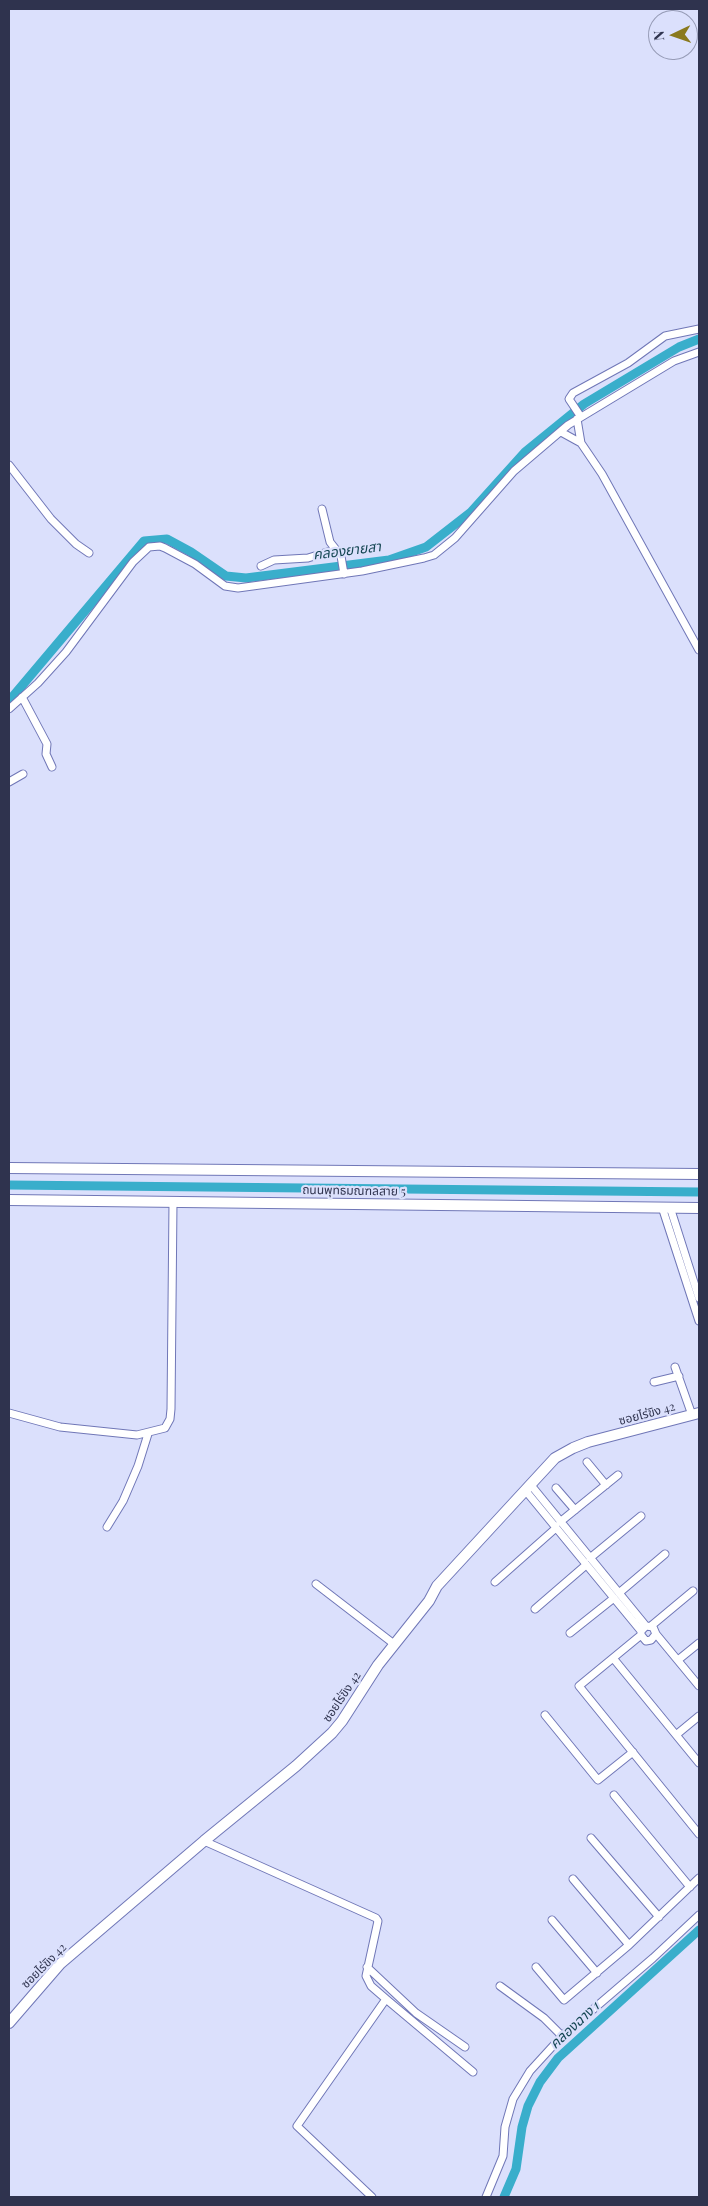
<!DOCTYPE html>
<html>
<head>
<meta charset="utf-8">
<style>
  body { margin:0 }
  #map { position:relative; width:708px; height:2206px; overflow:hidden; background:#dbe0fc; font-family:"Playfair Display",serif }
  canvas { display:block }
  .frame { position:absolute; inset:0; border:10px solid #2f334e; pointer-events:none }
  .north { position:absolute; left:648px; top:10px; width:50px; height:50px; box-sizing:border-box; background:#dbe0fc; border:1px solid #969bb6; border-radius:50%; rotate:267deg; font-size:14px; font-weight:700; line-height:20px; text-align:center; color:#2f334e }
  .north::after { content:''; display:block; margin:auto; width:18px; height:22px; background:#8a791e; clip-path:polygon(50% 0,100% 100%,50% 72%,0 100%) }
</style>
</head>
<body>
<div id="map">
<canvas width="708" height="2206"></canvas>
<div class="frame"></div>
<div class="north">N</div>
</div>
<script>
const c = document.querySelector('canvas').getContext('2d');
c.lineJoin = 'round';
const shape = rows => new Path2D(rows.map(r => 'M' + r).join(''));
function trace(path, color, width, dash) { c.strokeStyle = color; c.lineWidth = width; c.lineCap = dash ? 'butt' : 'round'; c.setLineDash(dash || []); c.stroke(path); }
function label(font, color, halo, rows, align = 'center') {
  c.font = font + ' "Playfair Display","Noto Sans Thai",serif'; c.lineWidth = 4.5; c.setLineDash([]); c.textBaseline = 'middle'; c.strokeStyle = halo; c.fillStyle = color; for (const [text, x, y, turn = 0] of rows) {
    c.save(); c.translate(x, y); c.rotate((+turn || 0) * Math.PI / 180); c.textAlign = isNaN(turn) ? turn : align; if (halo) c.strokeText(text, 0, 0); c.fillText(text, 0, 0); c.restore();
  }
}
trace(shape([
  [9,701,144,541,167,539,191,552,226,576,246,578,389,560,426,547,471,512,525,452,584,404,679,347,699,339],
  [9,1185,699,1192],
  [504,2197,516,2169,522,2127,528,2106,540,2082,558,2058,699,1930]
]), '#39aecb', 9);
const street = shape([
  [581,417,569,399,573,393,628,363,665,336,699,329],
  [577,419,581,443,602,474,699,650],
  [561,432,581,443],
  [9,465,51,519,76,544,89,553],
  [322,509,330,542,341,556,344,574],
  [261,566,274,560,308,558,334,550],
  [22,697,47,744,46,754,52,767],
  [9,709,38,683,66,652,133,562,149,547,160,546,165,548,195,564,225,586,238,588,362,571,424,558,434,555,455,538,514,471,568,425,674,361,699,352],
  [9,782,23,774],
  [662,1207,699,1321],
  [670,1207,699,1298],
  [675,1367,692,1415],
  [654,1382,679,1376],
  [9,1413,60,1427,137,1435,165,1428,170,1419,171,1409,173,1202],
  [587,1462,606,1485],
  [530,1484,646,1626],
  [556,1488,575,1510],
  [525,1490,641,1631],
  [560,1522,618,1475],
  [107,1527,123,1501,138,1466,148,1434],
  [590,1558,641,1516],
  [495,1582,556,1528],
  [316,1584,394,1644],
  [619,1593,665,1554],
  [535,1609,586,1565],
  [651,1626,693,1591],
  [570,1633,614,1598],
  [656,1634,651,1640,646,1641,641,1635,641,1631,646,1626,653,1627,656,1634,699,1686],
  [641,1635,579,1686,699,1834],
  [613,1658,699,1763],
  [678,1660,699,1643],
  [545,1715,598,1780,633,1752],
  [676,1735,699,1716],
  [614,1795,690,1887],
  [591,1838,659,1917],
  [204,1841,376,1918,378,1921,366,1976,371,1986,386,1999,297,2126,372,2197],
  [573,1879,629,1945],
  [552,1920,597,1973],
  [367,1967,416,2013,465,2047],
  [536,1967,564,2000,629,1945,699,1878],
  [386,1999,473,2072],
  [562,2036,653,1958,699,1915],
  [486,2197,503,2156,505,2127,513,2099,530,2071,562,2036,544,2018,500,1986]
]);
const secondary = shape([
  [9,1168,699,1174],
  [9,1200,699,1208],
  [9,2023,60,1964,204,1841,296,1766,332,1733,342,1721,378,1665,429,1601,437,1586,555,1458,573,1448,588,1442,699,1413]
]);
trace(street, '#7077b7', 9);
trace(secondary, '#7077b7', 12);
trace(street, '#fff', 7);
trace(secondary, '#fff', 10);
label('12px', '#2f334e', '#dbe0fc', [
  ["ถนนพุทธมณฑลสาย 5",354,1191,1],
  ["ซอยไร่ขิง 42",647,1414,-15],
  ["ซอยไร่ขิง 42",342,1697,-56],
  ["ซอยไร่ขิง 42",44,1966,-45]
]);
label('italic 14px', '#154653', '#dbe0fc', [
  ["คลองยายสา",347,551,-7],
  ["คลองฉาง 1",575,2025,-43]
]);
</script>
</body>
</html>
